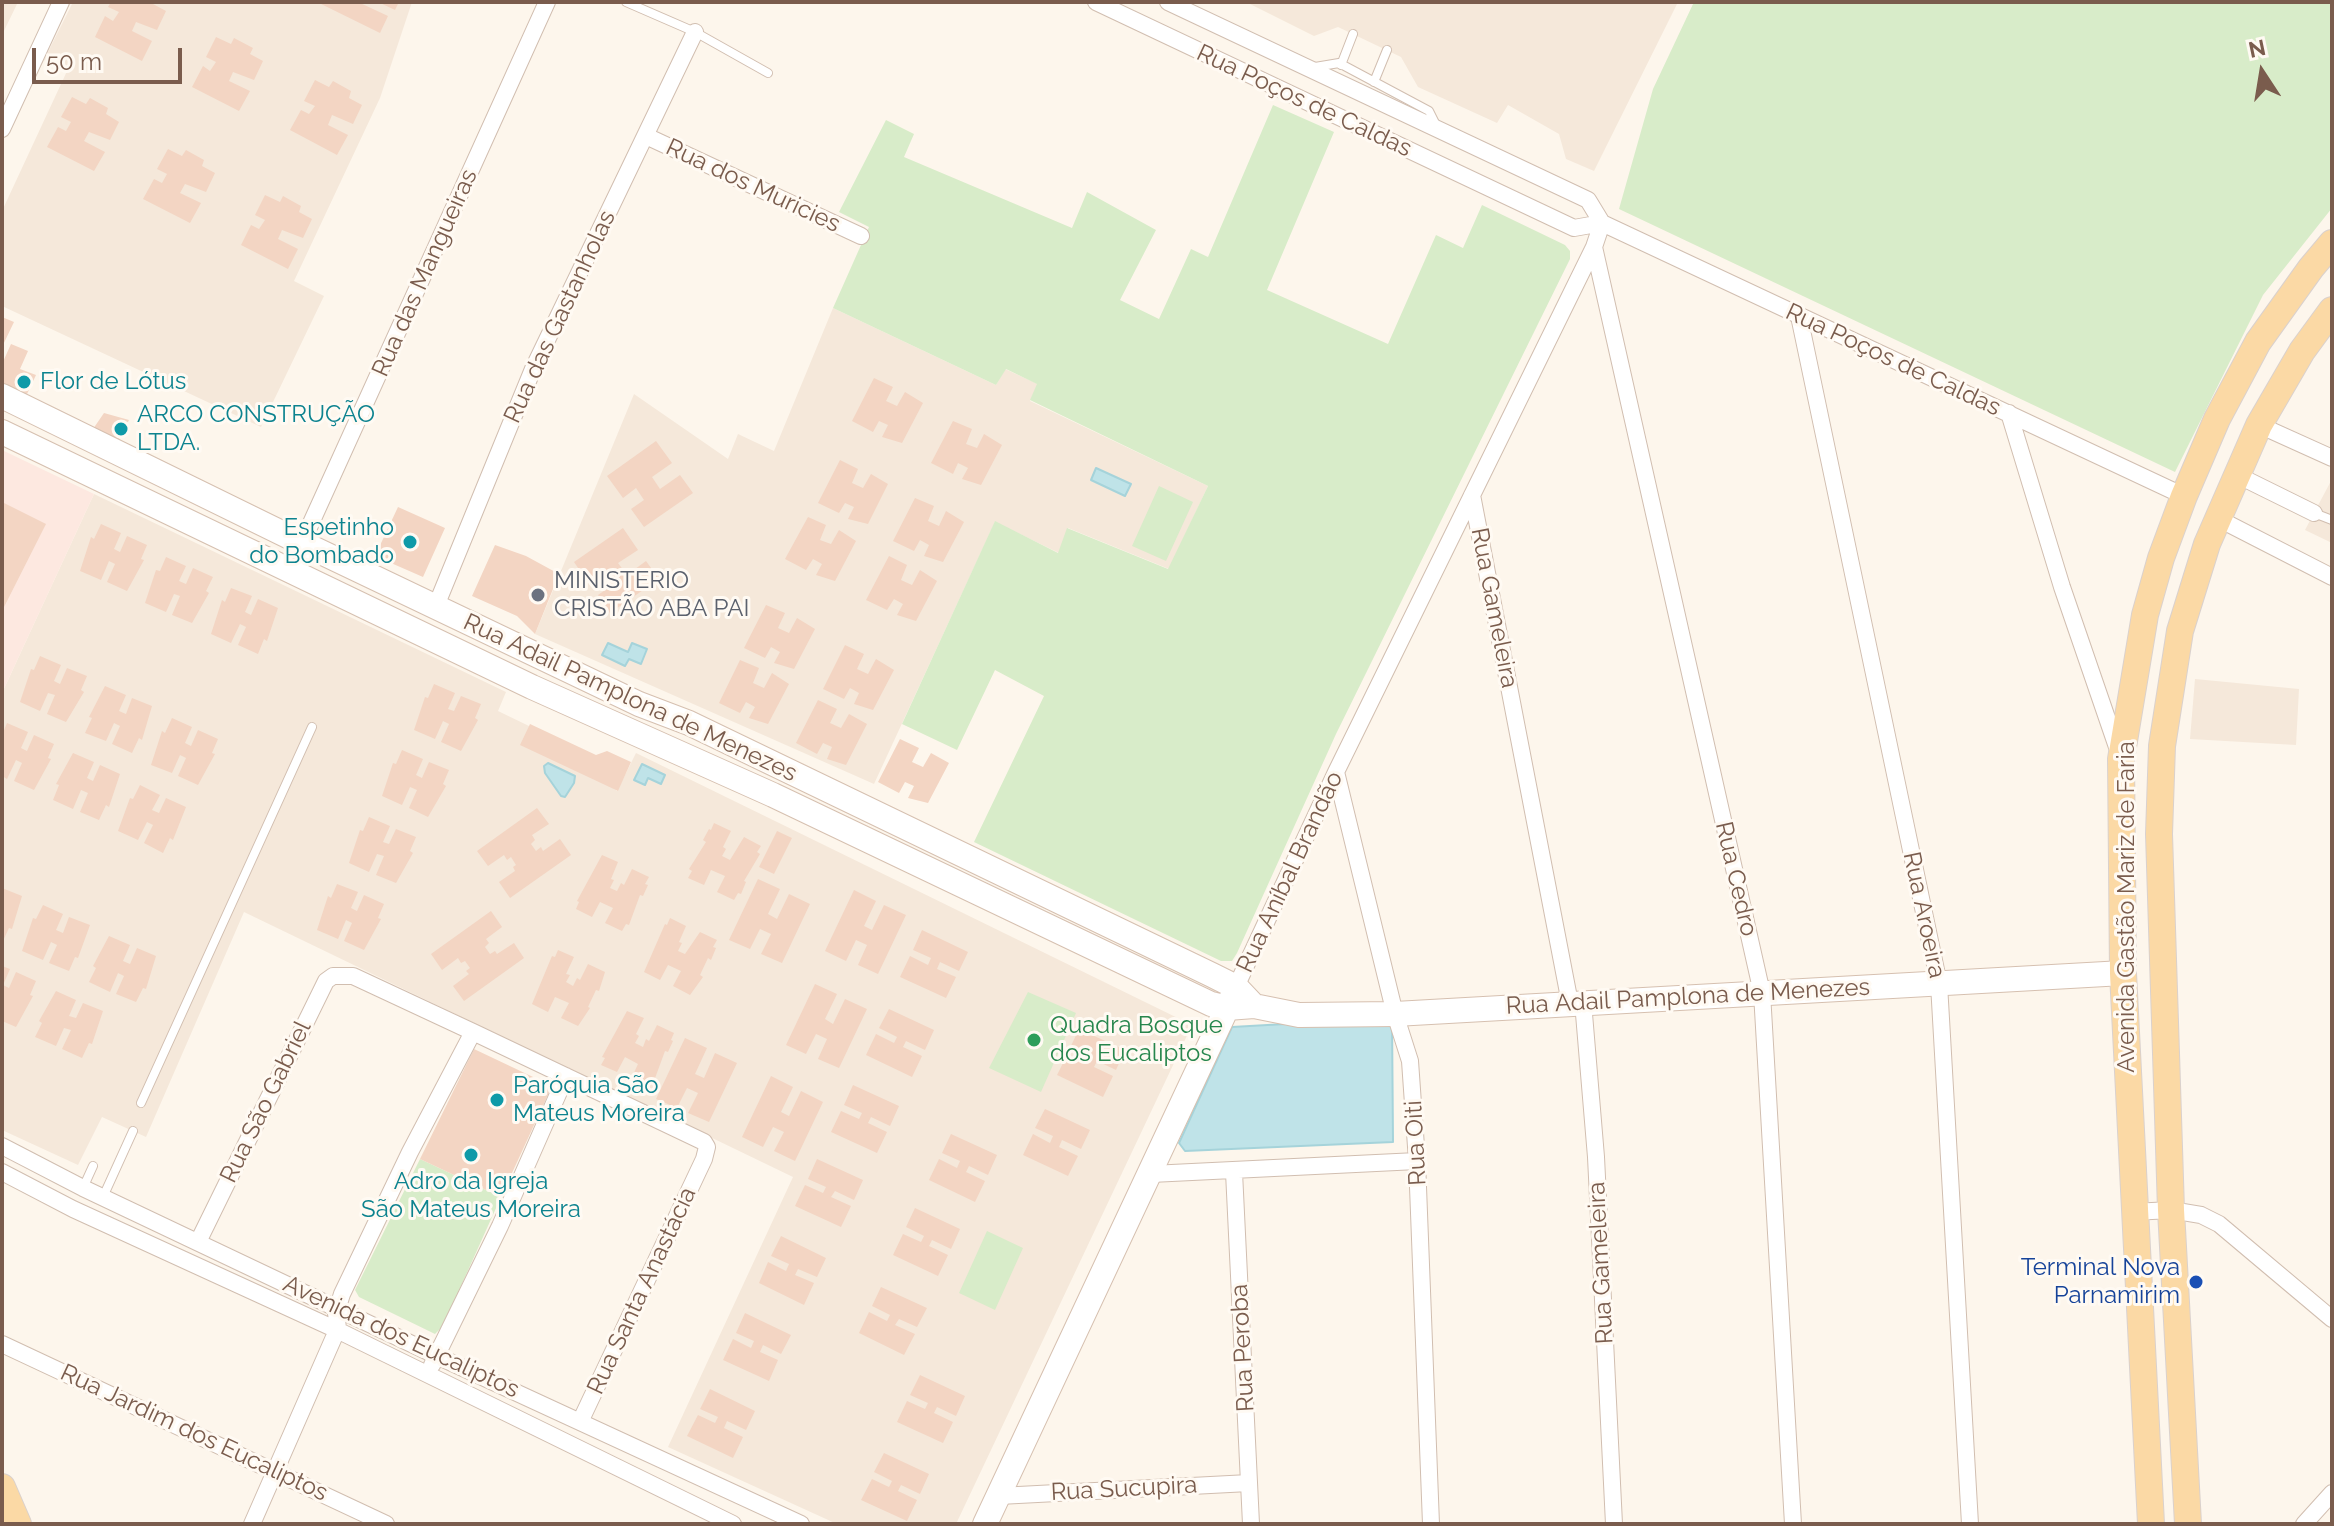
<!DOCTYPE html>
<html>
<head>
<meta charset="utf-8">
<style>
  body { margin:0 }
  #map { position:relative; width:2334px; height:1526px; overflow:hidden; background:#fdf6ec; font-family:Raleway,sans-serif }
  canvas { display:block }
  .frame { position:absolute; inset:0; border:4px solid #7a5c4d; pointer-events:none }
  .north { position:absolute; left:2222px; top:32px; width:80px; height:80px; -webkit-text-stroke:6px #fffaf3; paint-order:stroke; rotate:348deg; font-size:22px; font-weight:700; line-height:32px; text-align:center; color:#7a5c4d }
  .north::after { content:''; display:block; margin:auto; width:28px; height:36px; background:#7a5c4d; clip-path:polygon(50% 0,100% 100%,50% 72%,0 100%) }
  .scale { position:absolute; left:32px; top:48px; width:150px; height:36px; box-sizing:border-box; border:4px solid #7a5c4d; border-top:0; padding-left:10px; font-size:24px; line-height:28px; white-space:nowrap; color:#7a5c4d; -webkit-text-stroke:6px #fffaf3; paint-order:stroke }
</style>
</head>
<body>
<div id="map">
<canvas width="2334" height="1526"></canvas>
<div class="frame"></div>
<div class="north">N</div>
<div class="scale">50 m</div>
</div>
<script>
const c = document.querySelector('canvas').getContext('2d');
c.lineJoin = 'round';
function paint(path, color) { c.fillStyle = color; c.fill(path, 'evenodd'); }
const shape = rows => new Path2D(rows.map(r => 'M' + r).join(''));
function trace(path, color, width, dash) { c.strokeStyle = color; c.lineWidth = width; c.lineCap = dash ? 'butt' : 'round'; c.setLineDash(dash || []); c.stroke(path); }
function label(font, color, halo, rows, align = 'center') {
  c.font = font + ' Raleway,sans-serif'; c.lineWidth = 6; c.setLineDash([]); c.textBaseline = 'middle'; c.strokeStyle = halo; c.fillStyle = color; for (const [text, x, y, turn = 0] of rows) {
    c.save(); c.translate(x, y); c.rotate((+turn || 0) * Math.PI / 180); c.textAlign = isNaN(turn) ? turn : align; if (halo) c.strokeText(text, 0, 0); c.fillText(text, 0, 0); c.restore();
  }
}
paint(shape([
  [2,2,18,2,2,35],
  [73,2,412,2,380,98,294,281,324,296,261,427,2,306,2,211,68,69,44,60],
  [1246,2,1678,2,1594,171,1566,159,1559,134,1508,105,1497,123,1418,87,1401,57,1338,27,1314,36],
  [833,308,996,385,1005,369,1038,384,1030,401,1208,486,1169,569,1068,528,1059,553,995,522,874,784,535,634,634,394,728,459,738,434,774,451],
  [2332,479,2332,543,2305,530],
  [94,494,506,692,498,711,529,726,617,791,636,753,1192,1025,956,1524,837,1524,668,1447,793,1177,244,912,146,1137,102,1117,78,1165,2,1130,2,693],
  [2195,679,2299,689,2296,745,2190,739]
]), '#f5e8da');
paint(shape([
  [2,450,94,494,2,693]
]), '#fde8e0');
paint(shape([
  [1694,2,2332,2,2332,208,2263,295,2175,472,1619,209,1653,89],
  [1273,105,1334,132,1267,290,1388,344,1436,235,1463,248,1482,205,1565,245,1570,251,1570,259,1336,734,1237,953,1232,961,1221,961,974,842,1044,696,995,670,957,750,902,724,995,521,1058,553,1067,528,1168,569,1208,486,1030,400,1037,384,1006,369,996,385,833,308,869,227,839,212,886,120,914,134,904,157,1072,228,1087,192,1156,230,1120,300,1159,319,1191,249,1208,257],
  [1159,486,1193,502,1166,561,1132,546],
  [1028,992,1076,1013,1041,1092,989,1068],
  [420,1159,501,1197,443,1326,435,1334,359,1297,355,1290],
  [987,1231,1023,1248,995,1310,959,1293]
]), '#d8ecc9');
const water = shape([
  [1096,468,1131,484,1125,496,1091,480,1096,468],
  [608,643,628,652,632,643,647,649,641,664,629,659,625,666,602,655,608,643],
  [548,763,575,776,574,783,565,797,561,796,545,773,544,766,548,763],
  [642,764,665,775,661,784,648,778,645,785,634,780,642,764],
  [1392,1018,1393,1142,1185,1151,1179,1143,1232,1027,1392,1018]
]);
paint(water, '#bfe3e8');
trace(water, '#a5d3da', 2);
paint(shape([
  [111,2,154,2,153,4,166,11,157,30,136,22,132,31,152,41,142,61,95,37,105,16,113,21,119,12,108,7],
  [317,2,358,2,388,16,380,33],
  [378,2,399,2,395,10],
  [216,37,231,44,234,38,253,48,250,54,263,61,254,80,233,72,229,81,250,91,239,111,192,87,203,66,210,71,216,62,206,57],
  [315,80,329,87,333,81,351,91,349,98,362,105,353,124,332,115,328,125,348,135,337,155,290,130,301,110,309,114,315,106,304,101],
  [72,97,86,104,90,98,108,108,106,114,119,122,110,140,89,132,84,141,105,152,94,171,47,147,58,127,66,131,71,122,61,117],
  [168,149,182,156,186,150,204,160,202,166,215,173,206,192,185,184,180,193,201,203,190,223,143,199,154,179,162,183,167,174,157,169],
  [265,195,280,202,283,196,301,206,299,212,312,219,303,238,282,230,278,239,298,249,288,269,241,245,251,225,259,229,265,220,255,215],
  [2,317,14,322,2,347],
  [11,344,28,351,20,369,36,375,27,394,2,383,2,364],
  [874,378,893,387,886,401,897,406,905,392,923,403,902,443,882,437,888,425,879,421,873,432,852,421],
  [104,413,129,420,118,441,93,429],
  [953,421,972,429,966,444,977,448,984,434,1002,445,981,485,962,479,968,468,958,463,953,474,931,463],
  [656,441,672,463,652,477,660,489,680,475,693,493,644,527,631,509,644,500,636,488,623,498,607,476],
  [840,460,858,469,852,483,863,488,871,474,888,484,868,524,848,519,854,507,845,503,839,513,818,503],
  [915,498,934,506,928,521,939,526,946,511,964,522,943,562,924,556,929,545,920,540,914,551,893,541],
  [2,502,46,524,2,611],
  [398,507,445,528,423,577,375,556],
  [808,517,826,525,820,540,831,544,839,530,856,541,835,581,816,575,822,564,813,559,806,570,785,559],
  [101,524,121,533,114,549,120,552,127,536,147,545,141,559,144,560,127,591,107,582,115,564,109,561,101,580,80,571,91,537,94,539],
  [623,528,638,550,618,563,627,575,646,561,659,579,610,613,598,595,611,586,603,575,589,584,574,562],
  [495,545,526,556,559,574,535,634,517,616,472,596],
  [889,556,907,565,901,580,912,585,920,570,937,581,916,621,897,615,903,604,894,599,887,610,866,600],
  [166,557,186,566,179,581,186,584,193,568,213,577,206,591,209,593,192,623,172,615,180,596,174,594,166,612,145,603,156,570,160,571],
  [231,588,252,596,245,612,251,615,258,599,278,608,267,641,264,639,258,654,238,645,246,627,240,624,231,643,211,634,222,600,225,602],
  [766,605,785,613,778,628,789,633,797,618,815,629,794,669,774,663,780,652,771,647,765,658,744,648],
  [845,645,864,654,857,669,868,674,876,659,894,670,873,710,854,704,859,693,850,688,844,699,823,689],
  [40,656,61,665,54,681,60,684,67,668,87,676,81,690,84,692,66,722,47,714,55,695,48,693,40,711,20,702,31,669,34,670],
  [740,660,759,668,753,683,764,688,772,673,789,684,768,724,749,718,755,707,746,702,740,713,719,703],
  [434,684,455,693,448,709,454,711,461,696,481,704,475,718,478,720,461,751,441,742,449,724,443,721,435,739,414,730,425,697,428,698],
  [105,686,126,695,119,711,126,714,132,698,152,706,142,740,139,738,132,753,112,744,120,726,114,723,106,741,85,733,92,718,89,717],
  [818,700,837,709,830,723,841,728,849,714,867,724,846,765,827,759,832,747,823,743,817,754,796,743],
  [172,718,192,727,185,743,191,746,198,730,218,739,212,753,215,754,198,785,178,776,186,758,180,755,172,773,151,765,162,731,165,733],
  [7,723,28,732,21,748,27,751,34,735,54,744,48,758,51,759,34,790,14,781,22,763,16,760,7,779,2,776,2,735],
  [530,724,596,755,607,751,631,762,618,791,520,745],
  [900,739,919,748,912,762,923,767,931,753,949,763,928,803,908,798,914,786,905,782,899,793,878,782],
  [402,750,423,759,416,775,422,778,429,762,449,770,443,784,446,786,428,817,409,808,417,790,410,787,402,805,382,796,393,763,396,764],
  [73,753,94,762,87,778,93,781,100,765,120,774,109,807,106,805,99,820,80,812,88,793,81,790,73,809,53,800,59,785,56,784],
  [140,785,160,795,152,810,159,813,166,798,186,807,173,840,170,838,163,853,144,843,153,825,147,822,138,840,118,831,130,798,133,799],
  [537,808,549,824,532,835,535,840,531,844,536,851,541,847,543,851,560,839,571,855,510,898,499,882,515,871,513,867,516,865,511,857,507,860,504,855,488,866,477,851],
  [369,817,390,826,383,842,389,844,396,829,416,837,410,851,413,853,396,883,376,875,384,856,377,854,369,872,349,863,360,830,363,831],
  [714,823,731,831,723,847,726,849,722,856,730,860,744,837,761,846,757,852,760,854,744,881,746,882,741,894,738,893,734,900,717,892,725,876,711,870,704,885,688,878,692,871,689,869,706,842,703,840,709,829,711,830],
  [777,831,792,838,774,874,759,867],
  [602,855,618,862,611,879,614,880,610,888,617,891,621,883,624,885,632,869,649,877,645,884,648,885,643,896,640,895,629,925,626,924,622,931,605,923,613,908,600,902,592,917,576,909,579,902,577,901],
  [758,879,780,889,768,914,777,919,789,894,810,904,782,963,761,954,771,934,760,929,750,949,729,940],
  [337,884,358,892,351,908,357,911,364,895,384,904,378,918,381,919,364,950,344,941,352,923,346,920,338,939,317,930,328,896,331,898],
  [2,888,22,896,12,929,9,928,2,943],
  [854,890,876,901,864,926,872,930,884,905,906,915,878,974,858,965,867,945,856,940,846,961,825,951],
  [43,905,63,914,56,930,63,933,69,917,90,925,78,958,75,957,69,971,49,963,57,945,51,942,43,960,22,951,33,918,36,919],
  [491,911,502,927,486,939,489,943,485,947,490,954,495,951,497,954,514,943,524,958,464,1001,453,986,469,974,466,971,470,968,465,961,461,963,458,958,442,970,431,954],
  [670,918,686,926,679,942,682,943,678,951,685,954,700,932,717,940,713,947,716,948,711,960,708,958,700,975,703,977,690,995,673,986,681,971,668,965,660,980,644,972,665,924,667,925],
  [922,930,968,952,959,971,940,962,937,969,956,977,946,998,900,977,910,956,928,965,931,958,913,950],
  [109,936,130,945,123,961,130,964,137,948,156,956,146,989,143,988,136,1002,116,994,124,976,118,973,110,992,89,982,96,968,93,966],
  [558,950,574,957,566,974,570,975,566,982,573,986,577,978,580,980,588,964,605,972,599,991,596,990,588,1007,590,1008,578,1026,561,1018,569,1003,555,997,548,1012,532,1004,552,956,555,957],
  [2,966,10,969,3,985,9,988,16,972,36,981,30,995,33,996,16,1027,2,1021],
  [815,984,837,994,825,1019,833,1024,845,999,867,1009,839,1068,818,1059,827,1039,816,1034,806,1054,786,1045],
  [56,991,76,1000,69,1016,76,1018,83,1003,103,1011,92,1044,89,1043,82,1058,62,1049,71,1030,64,1028,56,1046,35,1037,42,1023,39,1021],
  [889,1009,934,1030,925,1050,906,1041,903,1047,922,1056,912,1077,866,1055,876,1034,894,1043,897,1037,879,1028],
  [627,1011,644,1018,636,1034,639,1036,635,1043,643,1047,646,1039,649,1041,657,1025,674,1033,671,1040,673,1041,668,1052,665,1051,654,1081,651,1080,647,1087,631,1079,638,1064,625,1057,617,1072,601,1065,605,1058,602,1057],
  [1079,1029,1125,1050,1116,1070,1097,1061,1094,1067,1113,1076,1103,1097,1057,1075,1067,1055,1085,1063,1088,1057,1070,1048],
  [685,1038,707,1048,695,1074,704,1078,715,1053,737,1063,709,1122,688,1113,698,1093,687,1088,677,1108,656,1099],
  [474,1049,552,1086,501,1197,420,1159],
  [771,1076,793,1087,781,1112,789,1116,801,1091,823,1102,795,1161,774,1151,784,1132,773,1127,763,1147,742,1137],
  [853,1085,899,1106,890,1126,871,1117,868,1123,887,1132,877,1153,831,1132,841,1111,859,1119,862,1113,844,1105],
  [1045,1109,1090,1130,1081,1149,1062,1140,1059,1147,1078,1156,1068,1176,1023,1155,1033,1134,1050,1143,1053,1136,1035,1128],
  [951,1134,997,1155,988,1175,969,1166,966,1172,985,1181,975,1202,929,1180,939,1159,957,1168,960,1161,942,1153],
  [817,1159,863,1180,854,1200,835,1191,831,1197,851,1206,841,1227,795,1206,805,1185,823,1193,826,1187,808,1179],
  [915,1208,960,1229,951,1249,932,1240,929,1246,948,1255,938,1276,893,1255,903,1234,921,1242,924,1236,906,1227],
  [781,1236,826,1258,817,1277,798,1269,795,1275,814,1283,804,1305,759,1283,768,1262,786,1271,789,1264,771,1256],
  [881,1287,927,1308,917,1327,899,1319,895,1325,915,1334,904,1355,859,1333,869,1312,887,1321,890,1315,872,1306],
  [745,1313,791,1335,781,1354,763,1345,760,1352,778,1360,769,1381,723,1360,733,1339,751,1348,754,1341,736,1333],
  [920,1375,965,1396,956,1416,937,1407,934,1413,953,1422,943,1443,897,1422,907,1401,925,1409,928,1403,910,1395],
  [710,1389,755,1411,746,1430,727,1421,724,1428,743,1437,733,1458,687,1436,698,1415,715,1423,718,1417,700,1409],
  [884,1453,929,1474,920,1494,901,1485,898,1491,917,1500,907,1521,861,1500,872,1479,889,1487,892,1481,874,1472]
]), '#f3d5c3');
const lane = shape([
  [626,2,695,32,768,73],
  [1341,65,1353,34],
  [1315,67,1339,63,1429,111,1436,125],
  [1374,82,1387,50],
  [2314,513,2332,520],
  [141,1103,312,727],
  [83,1188,93,1166],
  [103,1197,133,1131]
]);
const street = shape([
  [1096,2,1574,228,1602,223],
  [1168,2,1588,200,1602,223,2184,496],
  [2,129,61,2],
  [646,136,861,236],
  [1594,247,1762,993,1793,1524],
  [1799,316,1939,984,1970,1524],
  [2009,413,2062,587,2118,750],
  [2259,425,2332,458],
  [2235,474,2314,513],
  [1472,495,1570,1003],
  [2217,518,2332,577],
  [302,543,547,2],
  [436,606,533,369,695,32],
  [1336,772,1395,1014,1410,1061,1417,1161,1431,1524],
  [1236,987,1336,772,1594,247,1602,223],
  [1583,1002,1596,1157,1614,1524],
  [2,1146,83,1188,437,1356,801,1524],
  [2,1172,73,1209,337,1330,733,1524],
  [1234,1172,1251,1524],
  [1151,1174,1417,1161],
  [2133,1212,2171,1210,2201,1215,2219,1224,2332,1319],
  [198,1242,326,981,333,976,353,976,473,1032,704,1142,707,1147,704,1159,580,1422],
  [2,1344,386,1524],
  [432,1365,500,1226,566,1076],
  [999,1496,1249,1483],
  [252,1524,338,1328,336,1313,342,1294,410,1152,473,1032],
  [2304,1524,2332,1493]
]);
const secondary = shape([
  [2,396,302,543,639,704,689,723,1212,975,1236,987,1254,1006],
  [2,432,532,687,773,795,1211,1004,1227,1008,1254,1006,1299,1015,1395,1014,2123,973],
  [985,1524,1234,993]
]);
const primary = shape([
  [2,1487,18,1524],
  [2151,1524,2123,973,2121,759,2145,615,2161,558,2184,496,2217,419,2258,342,2311,268,2332,243],
  [2188,1524,2171,1210,2159,834,2162,746,2180,631,2207,544,2259,425,2302,351,2332,310]
]);
trace(lane, '#d1beb0', 10);
trace(street, '#d1beb0', 18);
trace(secondary, '#d6c0b0', 26);
trace(primary, '#dad1cd', 28);
trace(lane, '#fff', 8);
trace(street, '#fff', 16);
trace(secondary, '#fff', 24);
trace(primary, '#fbd9a5', 26);
for (const [x, y, r, color] of [
  [24,382,8,"#0f9aa8"],
  [121,429,8,"#0f9aa8"],
  [410,542,8,"#0f9aa8"],
  [538,595,8,"#6b7280"],
  [1034,1040,8,"#2e9e5b"],
  [497,1100,8,"#0f9aa8"],
  [471,1155,8,"#0f9aa8"],
  [2196,1282,8,"#1a4fb4"]
]) { const dot = new Path2D(); dot.arc(x, y, r, 0, 2 * Math.PI); c.fillStyle = color; c.fill(dot); trace(dot, '#fffaf3', 3); }
label('24px', '#7a5c4d', '#fffaf3', [
  ["Rua Poços de Caldas",1304,101,25],
  ["Rua dos Muricies",753,186,25],
  ["Rua das Mangueiras",425,273,-66],
  ["Rua das Gastanholas",560,317,-65],
  ["Rua Poços de Caldas",1893,360,25],
  ["Rua Gameleira",1494,608,79],
  ["Rua Adail Pamplona de Menezes",630,698,25],
  ["Rua Aníbal Brandão",1290,872,-65],
  ["Rua Cedro",1736,879,77],
  ["Avenida Gastão Mariz de Faria",2127,907,-90],
  ["Rua Aroeira",1924,915,78],
  ["Rua Adail Pamplona de Menezes",1688,997,-3],
  ["Rua São Gabriel",266,1102,-64],
  ["Rua Oiti",1416,1143,-93],
  ["Rua Gameleira",1601,1263,-93],
  ["Rua Santa Anastácia",642,1291,-65],
  ["Avenida dos Eucaliptos",401,1337,25],
  ["Rua Peroba",1243,1348,-93],
  ["Rua Jardim dos Eucaliptos",194,1433,25],
  ["Rua Sucupira",1124,1489,-3]
]);
label('24px', '#0d838f', '#fffaf3', [
  ["Flor de Lótus",40,382],
  ["ARCO CONSTRUÇÃO",137,415],
  ["LTDA.",137,443],
  ["Espetinho",394,528,"right"],
  ["do Bombado",394,556,"right"],
  ["Paróquia São",513,1086],
  ["Mateus Moreira",513,1114],
  ["Adro da Igreja",471,1182,"center"],
  ["São Mateus Moreira",471,1210,"center"]
], 'left');
label('24px', '#5b616d', '#fffaf3', [
  ["MINISTERIO",554,581],
  ["CRISTÃO ABA PAI",554,609]
], 'left');
label('24px', '#27864d', '#fffaf3', [
  ["Quadra Bosque",1050,1026],
  ["dos Eucaliptos",1050,1054]
], 'left');
label('24px', '#164399', '#fffaf3', [
  ["Terminal Nova",2180,1268],
  ["Parnamirim",2180,1296]
], 'right');
</script>
</body>
</html>
